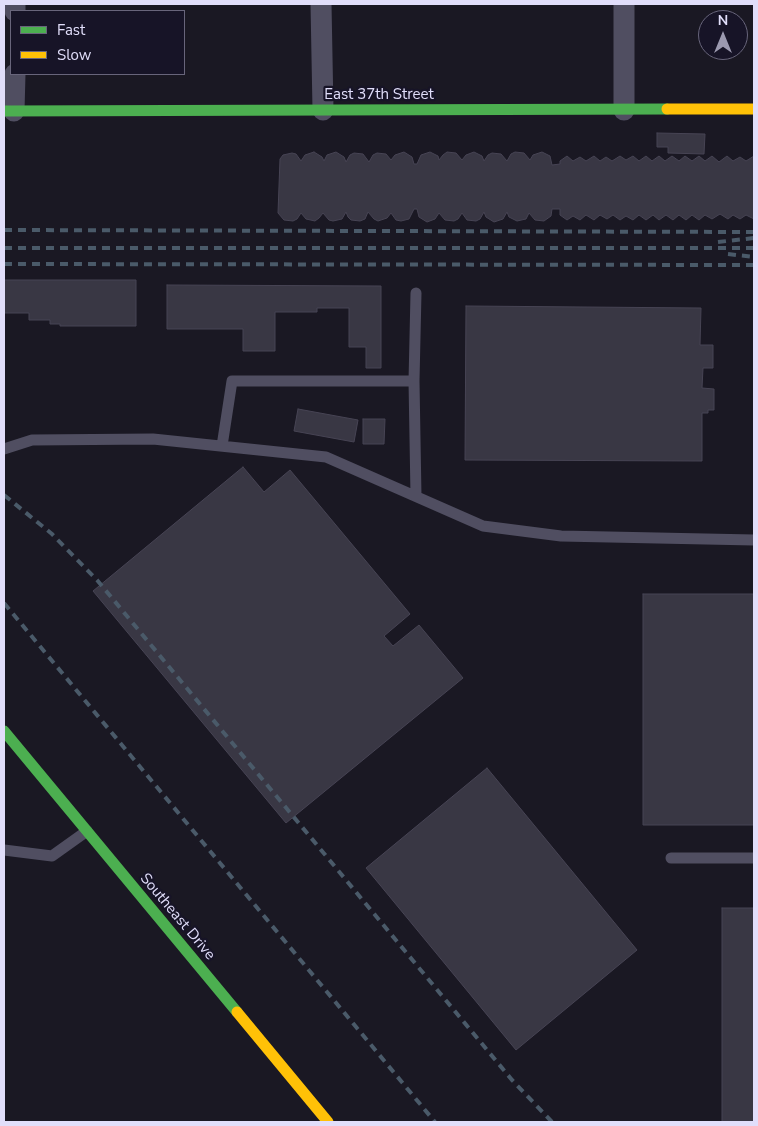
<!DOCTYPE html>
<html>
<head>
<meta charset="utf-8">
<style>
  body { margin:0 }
  #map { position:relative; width:758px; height:1126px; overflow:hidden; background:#1a1823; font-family:"Nunito Sans",sans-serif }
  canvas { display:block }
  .frame { position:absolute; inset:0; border:5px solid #e1defa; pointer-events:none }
  .legend { position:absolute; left:10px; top:10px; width:175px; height:65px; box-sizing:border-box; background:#171427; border:1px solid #68657b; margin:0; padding:6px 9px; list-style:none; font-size:15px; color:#e1defa }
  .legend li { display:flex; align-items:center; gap:10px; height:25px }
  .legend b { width:25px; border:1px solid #68657b }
  .north { position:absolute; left:698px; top:10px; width:50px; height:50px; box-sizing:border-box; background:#171427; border:1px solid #68657b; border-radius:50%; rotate:0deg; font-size:14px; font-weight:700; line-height:20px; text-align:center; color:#e1defa }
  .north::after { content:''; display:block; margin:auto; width:18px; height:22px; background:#9b99af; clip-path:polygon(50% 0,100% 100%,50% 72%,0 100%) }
</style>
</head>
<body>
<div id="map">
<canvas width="758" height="1126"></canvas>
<div class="frame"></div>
<ul class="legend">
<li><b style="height:6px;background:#4caf50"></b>Fast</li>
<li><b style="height:6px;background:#ffc107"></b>Slow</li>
</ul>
<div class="north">N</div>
</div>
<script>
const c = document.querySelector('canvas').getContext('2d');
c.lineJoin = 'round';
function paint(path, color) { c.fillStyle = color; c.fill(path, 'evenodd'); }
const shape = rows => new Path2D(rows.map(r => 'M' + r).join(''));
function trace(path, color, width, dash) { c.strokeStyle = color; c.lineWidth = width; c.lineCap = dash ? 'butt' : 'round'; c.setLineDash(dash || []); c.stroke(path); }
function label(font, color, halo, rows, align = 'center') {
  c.font = font + ' "Nunito Sans",sans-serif'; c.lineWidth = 4.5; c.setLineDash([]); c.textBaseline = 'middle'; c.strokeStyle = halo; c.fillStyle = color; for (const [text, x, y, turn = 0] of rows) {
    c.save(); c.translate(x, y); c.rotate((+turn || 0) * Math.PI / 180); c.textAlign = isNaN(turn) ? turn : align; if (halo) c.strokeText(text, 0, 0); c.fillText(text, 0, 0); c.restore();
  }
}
const building = shape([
  [657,133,705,134,704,154,668,153,668,147,657,147,657,133],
  [314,152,322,157,324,161,327,155,336,152,344,157,346,162,350,155,354,153,363,154,369,162,373,155,377,153,386,154,391,160,395,155,404,152,412,157,414,164,417,164,421,155,430,152,438,156,439,160,443,155,447,152,456,153,462,160,466,155,474,152,482,156,484,161,488,155,492,153,501,154,507,161,511,154,515,152,524,153,530,160,533,155,542,152,550,156,552,165,560,164,560,161,567,156,573,161,580,157,586,161,594,156,600,161,606,157,612,161,620,156,626,160,633,156,639,161,646,156,652,161,659,156,665,161,672,156,679,161,685,156,692,161,699,156,705,161,712,156,719,162,727,156,733,161,740,157,746,161,754,156,754,219,746,215,740,219,733,215,728,219,720,214,712,219,705,215,699,220,692,215,686,220,679,215,673,220,666,215,659,220,653,215,646,220,639,215,633,220,626,216,620,220,613,215,607,219,600,215,594,220,586,215,580,220,573,216,567,220,560,215,560,209,552,209,551,216,544,221,535,220,529,213,526,219,517,221,509,217,507,212,503,219,494,222,486,217,484,212,480,219,476,221,467,220,462,213,458,219,454,221,445,220,439,213,435,219,427,222,419,217,417,209,414,209,409,219,401,221,396,220,391,213,387,218,378,221,374,219,368,212,365,219,360,221,351,220,348,217,346,212,342,219,333,221,329,220,323,213,319,218,315,221,306,219,301,213,297,219,293,221,284,220,278,213,280,159,283,155,292,153,296,154,301,161,305,155,314,152],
  [4,280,136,280,136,326,60,326,60,324,50,324,50,320,29,320,29,313,4,313,4,280],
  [167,285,381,286,381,368,366,368,366,347,349,347,349,308,317,308,317,312,275,312,275,351,243,351,243,329,167,329,167,285],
  [466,306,701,308,700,345,713,345,713,368,703,368,702,388,714,389,714,410,708,410,708,413,702,413,702,461,465,460,466,306],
  [298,409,358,420,354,442,294,431,298,409],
  [363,419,385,419,384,444,363,444,363,419],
  [243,467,264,492,290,470,410,614,384,636,393,646,419,625,463,678,286,823,93,591,243,467],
  [643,594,754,594,754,825,643,825,643,594],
  [487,768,637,950,516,1050,366,868,487,768],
  [722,908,754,908,754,1122,722,1122,722,908]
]);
paint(building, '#393744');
trace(building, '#474454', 1);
trace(shape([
  [414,381,416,293],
  [222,446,232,381,414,381,416,496],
  [4,449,32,440,153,439,326,457,483,526,561,536,754,540],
  [4,850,52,856,87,831],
  [671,858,754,858]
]), '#504e61', 11);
trace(shape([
  [321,4,323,110],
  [15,11,15,4],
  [624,110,624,4],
  [14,111,15,74]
]), '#504e61', 21);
trace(shape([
  [4,111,667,109],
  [4,731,237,1012]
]), '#4caf50', 11);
trace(shape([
  [667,109,754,109],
  [237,1012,328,1122]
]), '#ffc107', 11);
trace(shape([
  [4,230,754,232],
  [718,242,754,238],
  [4,248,754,248],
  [728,254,754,257],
  [4,264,754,265],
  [4,495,52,534,97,580,512,1080,552,1122],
  [4,603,435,1122]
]), '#4a5a69', 4, [8, 6]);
label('15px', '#e1defa', '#171427', [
  ["East 37th Street",379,95],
  ["Southeast Drive",177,917,50]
]);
</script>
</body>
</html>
